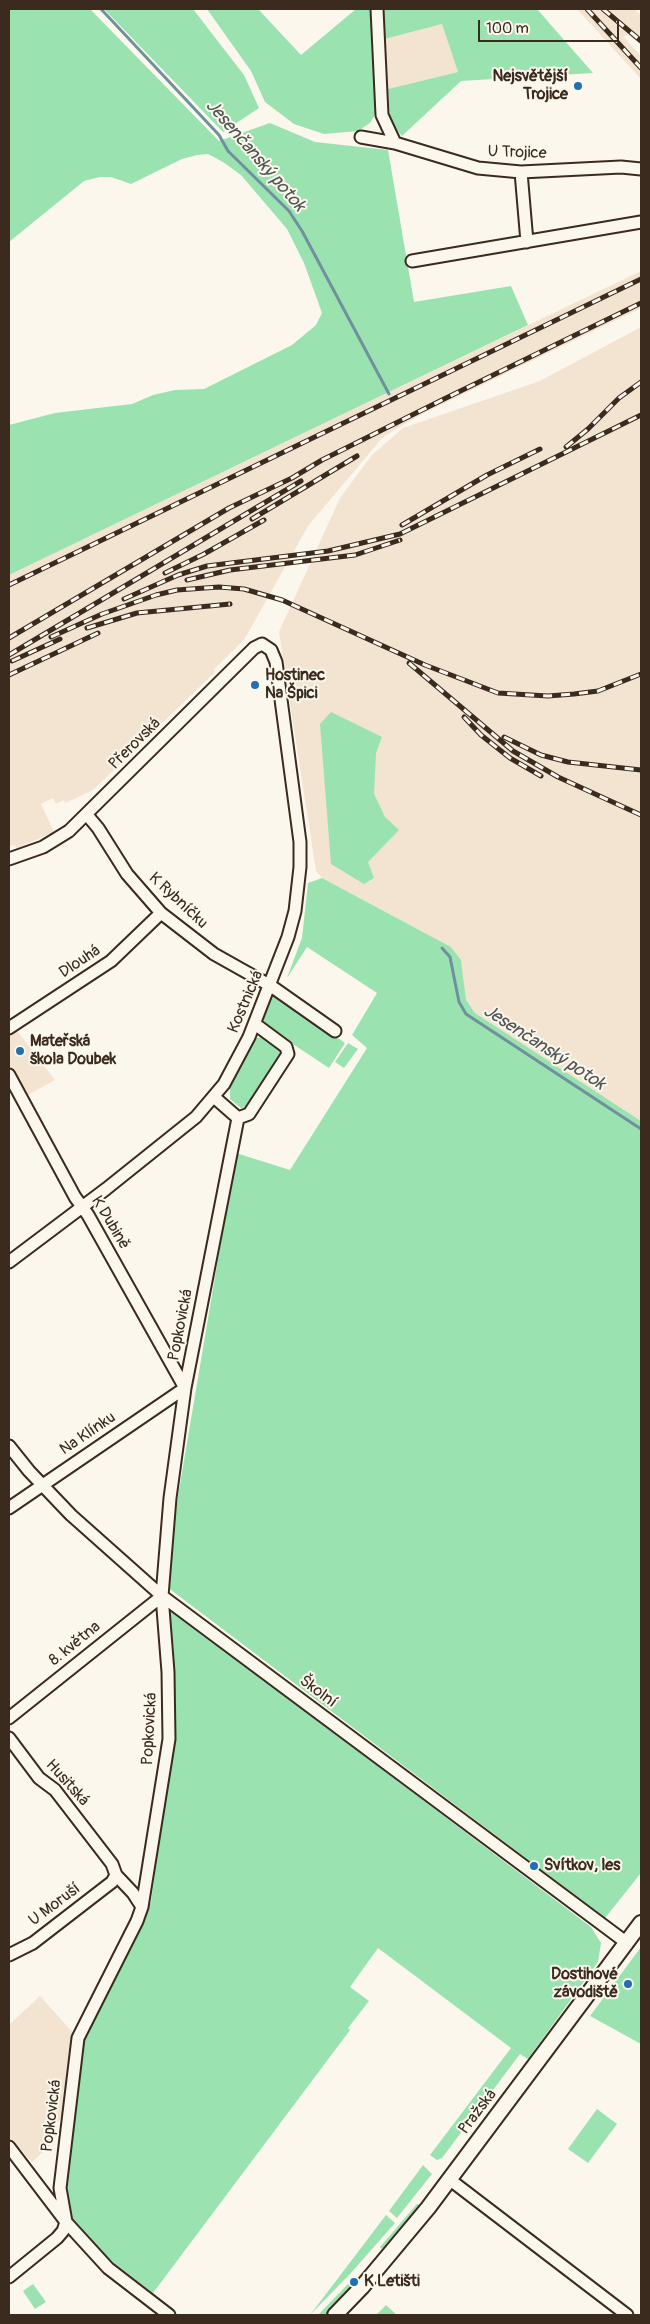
<!DOCTYPE html>
<html>
<head>
<meta charset="utf-8">
<style>
  body { margin:0 }
  #map { position:relative; width:650px; height:2324px; overflow:hidden; background:#fbf7ec; font-family:Pangolin,sans-serif }
  canvas { display:block }
  .frame { position:absolute; inset:0; border:10px solid #3b2a1e; pointer-events:none }
  .scale { position:absolute; left:478px; top:20px; width:141px; height:22px; box-sizing:border-box; border:2px solid #3b2a1e; border-top:0; padding-left:6px; font-size:15px; line-height:18px; white-space:nowrap; color:#3b2a1e; -webkit-text-stroke:4px #fbf7ec; paint-order:stroke }
</style>
</head>
<body>
<div id="map">
<canvas width="650" height="2324"></canvas>
<div class="frame"></div>
<div class="scale">100 m</div>
</div>
<script>
const c = document.querySelector('canvas').getContext('2d');
c.lineJoin = 'round';
function paint(path, color) { c.fillStyle = color; c.fill(path, 'evenodd'); }
const shape = rows => new Path2D(rows.map(r => 'M' + r).join(''));
function trace(path, color, width, dash) { c.strokeStyle = color; c.lineWidth = width; c.lineCap = dash ? 'butt' : 'round'; c.setLineDash(dash || []); c.stroke(path); }
function label(font, color, halo, rows, align = 'center') {
  c.font = font + ' Pangolin,sans-serif'; c.lineWidth = 4; c.setLineDash([]); c.textBaseline = 'middle'; c.strokeStyle = halo; c.fillStyle = color; for (const [text, x, y, turn = 0] of rows) {
    c.save(); c.translate(x, y); c.rotate((+turn || 0) * Math.PI / 180); c.textAlign = isNaN(turn) ? turn : align; if (halo) c.strokeText(text, 0, 0); c.fillText(text, 0, 0); c.restore();
  }
}
paint(shape([
  [577,9,634,9,641,15,641,45,629,35,623,36,641,56,641,79],
  [442,24,458,72,388,89,381,40],
  [641,271,641,308,420,415,383,437,308,526,244,640,214,669,215,671,213,674,93,790,65,803,64,800,56,804,53,798,41,804,54,832,17,848,14,845,9,846,9,575],
  [641,327,641,1121,475,1013,466,1000,461,960,451,947,322,878,316,871,279,632,340,498,372,455,403,428,540,381],
  [17,1031,55,1080,26,1096,9,1065,9,1036],
  [40,1996,76,2036,66,2114,47,2132,55,2141,32,2162,9,2136,9,2025]
]), '#f3e3d1');
paint(shape([
  [9,9,90,9,219,141,270,123,315,142,388,150,414,302,511,286,528,325,9,575,9,425,55,413,132,404,153,395,175,390,204,389,292,345,316,325,322,313,304,263,287,229,241,175,223,162,208,154,197,155,182,159,131,184,111,177,100,177,84,181,9,242],
  [104,9,193,9,244,75,259,108,223,132],
  [207,9,258,9,301,55,356,9,537,9,593,73,461,81,402,136,390,122,388,89,458,72,442,24,381,40,373,67,376,113,370,123,358,131,324,134,294,124,265,102,251,71],
  [331,712,382,737,376,753,374,794,385,817,399,830,368,862,374,878,364,884,331,864,320,724],
  [322,878,451,947,461,960,466,1000,475,1013,641,1121,641,1873,605,1918,167,1587,178,1496,236,1153,290,1170,367,1048,352,1035,377,993,307,947,287,978,302,938,308,883],
  [272,997,279,997,345,1043,329,1068,264,1025,263,1020],
  [264,1036,284,1051,249,1107,241,1108,230,1099,230,1083,254,1039],
  [348,1043,358,1049,344,1068,335,1062],
  [167,1607,591,1927,601,1943,598,1962,528,2059,520,2054,442,2158,437,2160,430,2155,511,2048,378,1948,350,1987,369,2001,348,2028,350,2030,153,2293,104,2255,73,2223,65,2203,64,2172,79,2040,151,1902,173,1738],
  [641,1947,641,2044,590,2016],
  [597,2109,617,2124,588,2163,568,2149],
  [423,2165,432,2174,397,2218,389,2211],
  [417,2204,420,2205,382,2249,380,2247],
  [386,2215,395,2223,350,2274,310,2315],
  [350,2282,352,2284,343,2297,326,2315,318,2315],
  [33,2284,46,2302,35,2309,23,2291],
  [386,2305,397,2315,376,2315]
]), '#9ae2b0');
trace(shape([
  [101,9,219,135,228,151,289,211,302,231,389,394],
  [442,948,450,957,459,1002,466,1014,641,1129]
]), '#6f919e', 3);
const minor = shape([
  [377,9,382,115,395,143],
  [361,137,395,143,478,168,521,172,621,167,641,169],
  [521,172,527,242],
  [412,261,641,222],
  [87,815,98,828,127,874,161,913,214,954,271,986,335,1031],
  [9,859,43,847,69,831,254,648,262,644,271,650,276,662,300,842,300,867,295,911,288,937,249,1037,224,1084,196,1117,106,1189,9,1262],
  [9,1028,111,961,161,913],
  [9,1075,75,1197,88,1215,185,1388],
  [238,1118,249,1114,288,1054,286,1047,255,1024],
  [9,1446,29,1471,71,1515,162,1596,627,1943],
  [9,1508,185,1388],
  [9,1718,162,1596],
  [9,1738,39,1778,55,1790,112,1864,116,1875,133,1893,142,1907],
  [9,1955,33,1943,112,1882,116,1875],
  [9,2147,66,2222,63,2231,57,2238,9,2277],
  [449,2179,627,2315],
  [169,2315,108,2268,66,2222,60,2188,78,2038,137,1921,142,1907,169,1739,168,1672,162,1596,170,1498,185,1388,238,1118,214,1097]
]);
const major = shape([
  [335,2315,362,2287,428,2208,641,1923]
]);
trace(minor, '#3b2a1e', 15);
trace(major, '#3b2a1e', 18);
trace(minor, '#fbf7ec', 11);
trace(major, '#fbf7ec', 14);
const rail = shape([
  [587,9,641,68],
  [603,9,641,41],
  [566,447,588,429,619,398,641,382],
  [252,519,357,456],
  [402,525,487,475,540,449],
  [165,573,204,554,264,520],
  [187,580,230,570,355,555,400,540],
  [9,585,641,279],
  [124,599,178,575,207,566,328,551,400,534,641,415],
  [87,628,137,613,230,604],
  [51,637,102,614,156,595,177,590,219,587,244,589,282,600,425,665,498,693,548,696,574,694,598,691,641,674],
  [9,638,229,508,292,478,322,460,444,399,641,303],
  [9,655,301,481],
  [12,661,60,639],
  [409,663,513,751,558,777,641,815],
  [9,675,98,633],
  [464,717,481,735,510,758,541,776],
  [504,737,541,755,568,762,641,770]
]);
trace(rail, '#3b2a1e', 5);
trace(rail, '#fbf7ec', 3, [9]);
for (const [x, y, r, color] of [
  [578,86,5,"#1f6fb2"],
  [255,685,5,"#1f6fb2"],
  [20,1051,5,"#1f6fb2"],
  [534,1866,5,"#1f6fb2"],
  [628,1984,5,"#1f6fb2"],
  [354,2282,5,"#1f6fb2"]
]) { const dot = new Path2D(); dot.arc(x, y, r, 0, 2 * Math.PI); c.fillStyle = color; c.fill(dot); trace(dot, '#fbf7ec', 2); }
label('bold 16px', '#3b2a1e', '#fbf7ec', [
  ["Nejsvětější",568,77,"right"],
  ["Trojice",568,95,"right"],
  ["Hostinec",265,676],
  ["Na Špici",265,694],
  ["Mateřská",30,1042],
  ["škola Doubek",30,1060],
  ["Svítkov, les",544,1866],
  ["Dostihové",618,1975,"right"],
  ["závodiště",618,1993,"right"],
  ["K Letišti",364,2282]
], 'left');
label('16px', '#3b2a1e', '#fbf7ec', [
  ["U Trojice",517,153,2],
  ["Přerovská",135,744,-45],
  ["K Rybníčku",178,901,43],
  ["Dlouhá",80,962,-34],
  ["Kostnická",246,1002,-67],
  ["K Dubině",110,1223,59],
  ["Popkovická",181,1325,-79],
  ["Na Klínku",88,1434,-34],
  ["8. května",75,1644,-39],
  ["Školní",318,1692,37],
  ["Popkovická",150,1729,-87],
  ["Husitská",67,1783,48],
  ["U Moruší",55,1905,-37],
  ["Pražská",478,2112,-53],
  ["Popkovická",52,2116,-83]
]);
label('italic 18px', '#515554', '#fbf7ec', [
  ["Jesenčanský potok",255,156,49],
  ["Jesenčanský potok",544,1048,33]
]);
</script>
</body>
</html>
